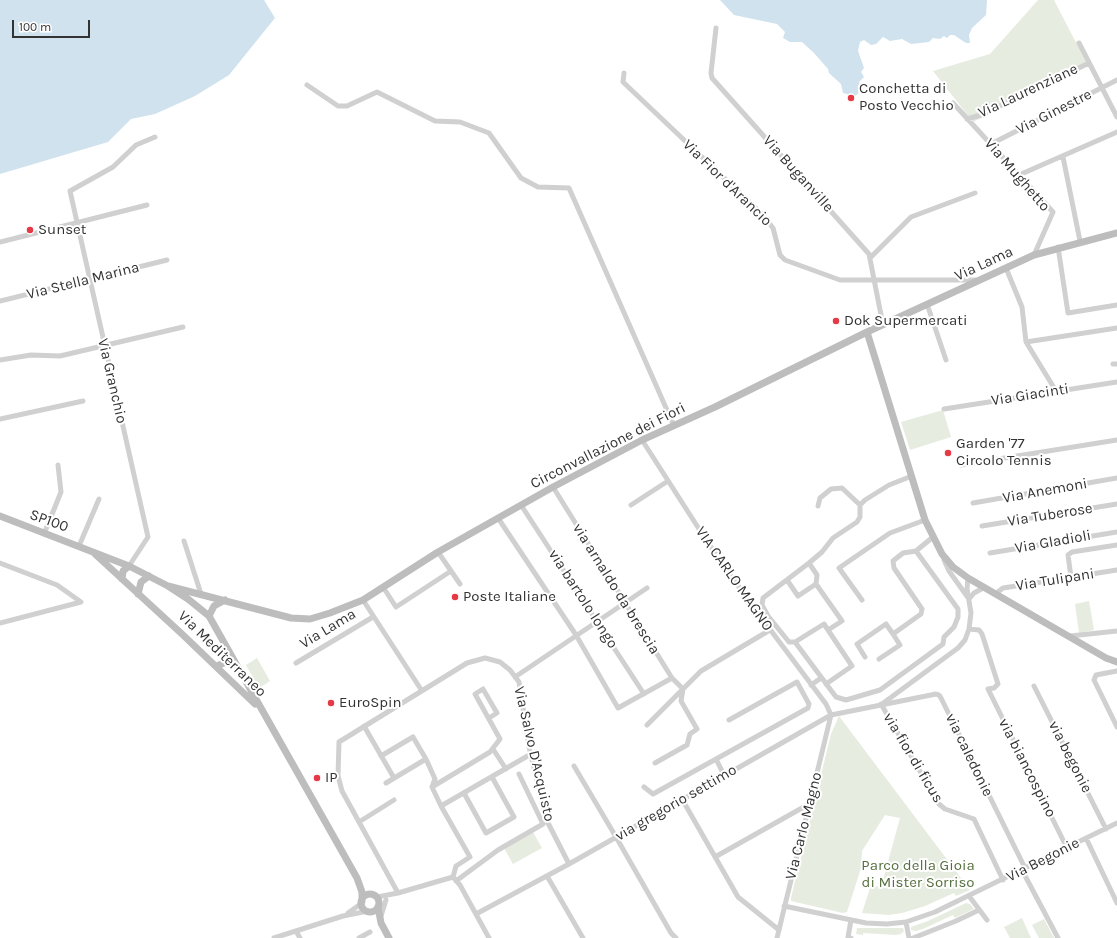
<!DOCTYPE html>
<html>
<head>
<meta charset="utf-8">
<style>
  body { margin:0 }
  #map { position:relative; width:1117px; height:938px; overflow:hidden; background:#fff; font-family:Karla,sans-serif }
  canvas { display:block }
  .scale { position:absolute; left:12px; top:20px; width:78px; height:18px; box-sizing:border-box; border:2px solid #333; border-top:0; padding-left:5px; font-size:12px; line-height:14px; white-space:nowrap; color:#333; -webkit-text-stroke:3px #fff; paint-order:stroke }
</style>
</head>
<body>
<div id="map">
<canvas width="1117" height="938"></canvas>
<div class="scale">100 m</div>
</div>
<script>
const c = document.querySelector('canvas').getContext('2d');
c.lineJoin = 'round';
function paint(path, color) { c.fillStyle = color; c.fill(path, 'evenodd'); }
const shape = rows => new Path2D(rows.map(r => 'M' + r).join(''));
function trace(path, color, width, dash) { c.strokeStyle = color; c.lineWidth = width; c.lineCap = dash ? 'butt' : 'round'; c.setLineDash(dash || []); c.stroke(path); }
function label(font, color, halo, rows, align = 'center') {
  c.font = font + ' Karla,sans-serif'; c.lineWidth = 4; c.setLineDash([]); c.textBaseline = 'middle'; c.strokeStyle = halo; c.fillStyle = color; for (const [text, x, y, turn = 0] of rows) {
    c.save(); c.translate(x, y); c.rotate((+turn || 0) * Math.PI / 180); c.textAlign = isNaN(turn) ? turn : align; if (halo) c.strokeText(text, 0, 0); c.fillText(text, 0, 0); c.restore();
  }
}
paint(shape([
  [1038,0,1054,0,1088,66,973,122,933,71,990,54],
  [943,410,951,437,910,450,901,422],
  [1089,601,1094,630,1079,633,1075,604],
  [257,658,270,681,259,688,246,665],
  [839,716,961,878,970,890,956,896,954,893,925,906,902,913,889,915,862,913,870,888,878,886,883,880,900,818,885,815,862,851,861,868,847,912,843,913,791,901,791,898,831,734],
  [533,832,542,848,513,864,504,848],
  [966,903,970,904,974,909,955,918,953,915,923,929,915,931,911,930,911,927,928,921],
  [1022,918,1031,938,1010,938,1004,927],
  [1044,919,1054,938,1039,938,1032,925],
  [857,928,903,928,904,931,901,934,896,935,863,933,863,935,856,934]
]), '#e6ecdf');
paint(shape([
  [0,0,264,0,275,18,229,75,195,96,155,114,131,119,108,142,0,174],
  [720,0,987,0,986,15,972,28,969,35,970,43,966,43,954,35,950,35,947,38,944,36,940,39,933,38,929,42,911,44,902,39,890,41,883,37,876,44,871,45,864,40,860,42,858,51,864,68,861,72,864,77,859,82,860,86,858,94,854,96,843,93,841,84,829,73,828,69,814,53,802,42,790,42,783,38,785,32,777,24,734,15]
]), '#cfe2ee');
trace(shape([
  [716,28,711,73,712,78,869,254,883,325],
  [1079,43,1117,117],
  [624,73,623,82,761,213,773,228,780,255,785,260,840,280,977,280],
  [307,85,338,106,347,106,377,92,435,121,460,122,489,133,521,178,538,187,569,188,674,426],
  [953,103,1053,212,1034,255],
  [967,119,981,115,1089,63],
  [991,144,1117,80],
  [1063,157,1080,241],
  [1019,175,1117,132],
  [0,242,147,205],
  [1058,247,1068,313,1117,305],
  [871,257,911,217,975,193],
  [1006,268,1022,307,1026,342,1056,391],
  [0,301,167,260],
  [927,304,946,360],
  [1026,342,1117,328],
  [0,360,31,355,60,356,183,327],
  [1113,364,1117,364],
  [944,409,1117,382],
  [0,419,83,401],
  [642,440,708,543,751,604,826,704,831,715,777,938],
  [961,465,1117,440],
  [912,476,889,485,865,500,860,505,860,517,857,522,833,538,822,552,809,563,763,598,762,605,768,616,789,642,795,642,836,697,846,700,880,690,943,644,944,637,954,627,958,617,958,609,916,551,933,537],
  [553,487,672,678,683,689,681,701,697,729,690,734,687,745,655,763],
  [973,503,1117,478],
  [521,505,644,694],
  [631,505,668,481],
  [818,506,820,498,831,489,842,488,860,505],
  [498,518,576,635,618,708,672,678],
  [982,526,1117,504],
  [44,534,61,492,58,465],
  [184,541,201,594],
  [79,546,99,499],
  [438,552,460,584],
  [990,553,1117,532],
  [944,560,949,571,969,599,974,593,985,587],
  [0,563,57,585,81,602,0,623],
  [809,563,817,575,816,584],
  [129,566,148,537,70,191,113,167,136,145,155,137],
  [1071,577,1068,555,1072,552,1117,545],
  [787,580,798,596,816,584,842,621,828,630],
  [383,587,396,607,451,571],
  [995,594,1003,588,1117,570],
  [363,600,422,691],
  [862,600,839,568,890,533,925,520],
  [969,629,979,630,982,634,998,684,994,688,988,689,1067,848],
  [1070,636,1117,631],
  [795,642,824,624,852,666,826,684],
  [865,657,857,644,886,624,893,634],
  [879,659,900,645,893,634,921,614,922,609,894,568,893,561,903,553,916,551],
  [296,663,373,617],
  [1117,671,1096,675,1094,680,1117,727],
  [515,677,647,588],
  [811,685,821,678],
  [1034,686,1106,829],
  [881,704,939,804,945,809,974,819,1003,880],
  [882,704,958,648,965,640,969,629,971,613,967,589,968,578],
  [647,725,701,671,770,630],
  [364,726,394,778],
  [493,749,506,769],
  [381,756,413,737,426,759,386,783],
  [426,759,435,779,432,787],
  [716,759,724,775],
  [574,766,616,837,671,933,676,938],
  [432,787,490,752,500,739,475,694,483,689,497,713,489,718],
  [432,787,441,806,470,857,456,866,453,877],
  [644,787,653,794,808,708,809,704,797,682,729,720],
  [464,793,486,833,514,817,492,777],
  [682,799,738,897,779,930],
  [441,806,531,754],
  [359,822,394,800],
  [1086,838,1117,903],
  [715,857,809,804],
  [1022,870,1058,938],
  [547,876,583,938],
  [456,881,498,850,543,824,519,774],
  [398,893,342,791,338,776,339,742,467,663,485,658,500,662,510,670,519,682,529,747,546,819,569,864],
  [969,896,987,920],
  [377,897,398,893,453,877,460,885,489,938],
  [784,906,866,923,887,924,906,922,935,912,1117,823],
  [348,913,362,903],
  [476,914,569,864,831,715,936,694,939,695,941,698,1025,868],
  [381,916,386,900],
  [851,920,848,937,851,938],
  [906,922,909,938],
  [296,931,300,938],
  [274,938,343,916,368,911],
  [359,938,370,932],
  [913,938,956,921,979,910]
]), '#d0d0d0', 5);
trace(shape([
  [867,332,1034,255,1117,233],
  [0,516,129,566,168,586,188,599,209,616,357,878,362,892,362,901],
  [95,554,182,634,255,704],
  [122,579,123,571,129,566],
  [168,586,291,618,310,619,330,613,363,600,438,552,553,487,642,440,715,407,867,332,925,520,942,554,953,567,968,578,1106,658,1117,662],
  [138,594,141,582,149,576],
  [209,616,214,606,225,600],
  [217,666,226,662,230,655],
  '361 903a9 9 0 1 1 18 0a9 9 0 1 1-18 0Z',
  [378,907,381,923,389,938]
]), '#bdbdbd', 7);
for (const [x, y, r, color] of [
  [851,98,4,"#e63946"],
  [30,230,4,"#e63946"],
  [836,321,4,"#e63946"],
  [948,453,4,"#e63946"],
  [455,597,4,"#e63946"],
  [331,703,4,"#e63946"],
  [317,778,4,"#e63946"]
]) { const dot = new Path2D(); dot.arc(x, y, r, 0, 2 * Math.PI); c.fillStyle = color; c.fill(dot); trace(dot, '#fff', 1.5); }
label('15px', '#333', '#fff', [
  ["Conchetta di",859,89],
  ["Posto Vecchio",859,106],
  ["Sunset",38,230],
  ["Dok Supermercati",844,321],
  ["Garden '77",956,444],
  ["Circolo Tennis",956,461],
  ["Poste Italiane",463,597],
  ["EuroSpin",339,703],
  ["IP",325,778]
], 'left');
label('15px', '#333', '#fff', [
  ["Via Laurenziane",1028,91,-25],
  ["Via Ginestre",1054,112,-27],
  ["Via Buganville",798,174,48],
  ["Via Mughetto",1017,175,49],
  ["Via Fior d'Arancio",727,183,44],
  ["Via Lama",984,264,-25],
  ["Via Stella Marina",83,281,-14],
  ["Via Granchio",112,381,77],
  ["Via Giacinti",1030,395,-9],
  ["Circonvallazione dei Fiori",608,446,-27],
  ["Via Anemoni",1045,491,-10],
  ["Via Tuberose",1050,515,-9],
  ["SP100",49,521,20],
  ["Via Gladioli",1053,542,-10],
  ["VIA CARLO MAGNO",734,579,55],
  ["Via Tulipani",1055,580,-9],
  ["via arnaldo da brescia",616,589,58],
  ["via bartolo longo",583,599,57],
  ["Via Lama",328,629,-31],
  ["Via Mediterraneo",222,654,44],
  ["Via Salvo D'Acquisto",534,754,77],
  ["via caledonie",969,755,64],
  ["via begonie",1070,757,63],
  ["via fior di ficus",913,758,59],
  ["via biancospino",1027,768,63],
  ["via gregorio settimo",676,803,-30],
  ["Via Carlo Magno",804,826,-76],
  ["Via Begonie",1043,860,-27]
]);
label('15px', '#56703f', '#fff', [
  ["Parco della Gioia",918,866],
  ["di Mister Sorriso",918,883]
]);
</script>
</body>
</html>
